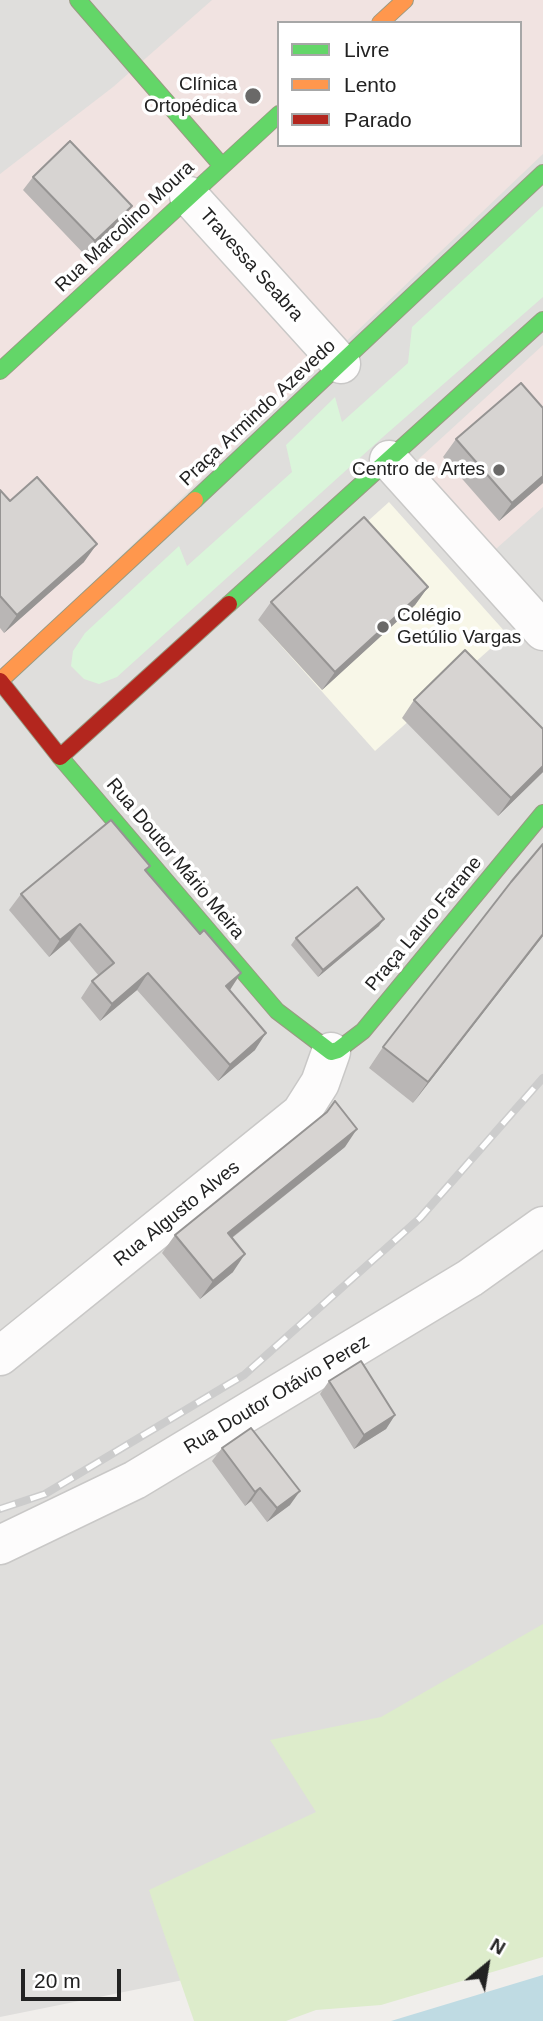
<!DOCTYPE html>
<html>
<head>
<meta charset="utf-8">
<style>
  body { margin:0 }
  #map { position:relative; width:543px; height:2021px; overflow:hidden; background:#f0eeeb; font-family:Helvetica,sans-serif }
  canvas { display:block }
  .legend { position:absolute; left:277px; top:21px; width:245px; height:126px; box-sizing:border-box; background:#fff; border:2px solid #a7a7a7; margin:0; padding:9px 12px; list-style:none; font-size:21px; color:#222 }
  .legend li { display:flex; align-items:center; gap:14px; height:35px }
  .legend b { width:35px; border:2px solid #a7a7a7 }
  .north { position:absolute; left:452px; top:1930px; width:70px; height:70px; -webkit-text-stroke:5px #fff; paint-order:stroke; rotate:30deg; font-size:19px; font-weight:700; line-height:28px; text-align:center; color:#222 }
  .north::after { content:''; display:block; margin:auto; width:24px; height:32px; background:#222; clip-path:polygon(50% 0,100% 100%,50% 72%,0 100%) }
  .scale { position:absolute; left:21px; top:1969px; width:100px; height:32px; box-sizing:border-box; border:4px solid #222; border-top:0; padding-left:9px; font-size:21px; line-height:24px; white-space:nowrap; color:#222; -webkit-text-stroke:5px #fff; paint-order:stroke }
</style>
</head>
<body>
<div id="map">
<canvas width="543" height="2021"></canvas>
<ul class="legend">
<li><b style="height:9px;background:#63d668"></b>Livre</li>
<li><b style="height:9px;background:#ff974d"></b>Lento</li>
<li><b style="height:9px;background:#b3261e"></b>Parado</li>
</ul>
<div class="north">N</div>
<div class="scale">20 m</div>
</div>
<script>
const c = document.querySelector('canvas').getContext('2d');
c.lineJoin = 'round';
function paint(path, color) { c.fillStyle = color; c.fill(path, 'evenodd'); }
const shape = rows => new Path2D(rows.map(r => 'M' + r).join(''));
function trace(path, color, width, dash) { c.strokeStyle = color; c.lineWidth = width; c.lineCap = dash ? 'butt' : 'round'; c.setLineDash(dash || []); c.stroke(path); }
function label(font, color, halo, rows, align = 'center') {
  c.font = font + ' Helvetica,sans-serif'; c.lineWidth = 7; c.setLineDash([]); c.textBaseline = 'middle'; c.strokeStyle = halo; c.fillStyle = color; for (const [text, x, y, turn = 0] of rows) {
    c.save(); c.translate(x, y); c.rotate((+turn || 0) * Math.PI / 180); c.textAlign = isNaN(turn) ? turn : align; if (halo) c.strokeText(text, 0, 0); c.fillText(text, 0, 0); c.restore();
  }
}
paint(shape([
  [0,0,543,0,543,1786,307,1955,0,2017],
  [279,23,520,23,520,145,279,145]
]), '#dfdedc');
paint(shape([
  [212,0,543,0,543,154,0,671,0,174,113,87],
  [279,23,520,23,520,145,279,145],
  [543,345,543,507,478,565,399,477]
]), '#f1e3e1');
paint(shape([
  [389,502,507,634,375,751,258,620]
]), '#f8f7e8');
paint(shape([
  [543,1624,543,1957,381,2005,316,2010,286,2021,194,2021,149,1890,316,1812,270,1740,381,1717]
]), '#ddeccb');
paint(shape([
  [543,206,543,297,383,437,117,677,99,684,84,679,71,666,73,651,85,633,179,546,187,566,292,472,286,445,335,397,342,422,408,363,412,327]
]), '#daf5da');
paint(shape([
  [543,1975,543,2021,391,2021]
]), '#bfdbe3');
const street = shape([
  [189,196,341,364],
  [389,460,543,631],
  [0,1356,301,1113,320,1083,331,1052],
  [0,1545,135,1480,470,1278,543,1226]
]);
const fast = shape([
  [78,0,222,166],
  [0,371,279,114],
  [195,500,543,173],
  [229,604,543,320],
  [60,757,277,1011,331,1052,338,1050,363,1031,543,813]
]);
const slow = shape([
  [380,23,405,0],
  [0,681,195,500]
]);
const jam = shape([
  [0,681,60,757,229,604]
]);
trace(street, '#c9c8c7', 41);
trace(fast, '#999a82', 18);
trace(slow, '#999a82', 18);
trace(jam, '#999a82', 18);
trace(street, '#fdfcfc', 38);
trace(fast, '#63d668', 16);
trace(slow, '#ff974d', 16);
trace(jam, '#b3261e', 16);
const rail = shape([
  [0,1509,45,1494,244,1375,420,1218,543,1078]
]);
trace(rail, '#ccc', 8);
trace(rail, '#fff', 5, [16]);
paint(shape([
  [33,177,132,206,122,219,85,255,23,190],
  [543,408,543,483,499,521,443,457,456,439],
  [0,490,10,501,84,562,4,633,0,628],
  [428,587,415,605,322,690,258,620,271,602],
  [414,700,543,729,543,772,498,816,402,718],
  [543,844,543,936,413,1103,369,1068,383,1047],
  [147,872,230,990,255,1050,218,1081,137,990,100,1021,81,998,92,981,99,976,69,940,49,957,9,910,21,894],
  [379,926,318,977,291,945,296,938],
  [345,1147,232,1238,233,1272,200,1299,162,1253,175,1235],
  [329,1381,395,1415,386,1429,354,1449,320,1394],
  [222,1448,290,1505,267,1522,251,1501,245,1506,212,1461]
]), '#b9b6b5');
paint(shape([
  [132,206,122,219,85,255,95,241],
  [543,476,543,483,499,521,512,503],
  [97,544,84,562,4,633,17,615],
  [428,587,415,605,322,690,335,672],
  [543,766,543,772,498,816,511,798],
  [384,919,379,926,318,977,323,970],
  [80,924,69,940,49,957,60,940],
  [543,934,543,936,413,1103,428,1082],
  [148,973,137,990,100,1021,112,1004],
  [241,973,230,990,226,986],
  [266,1033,255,1050,218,1081,230,1065],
  [357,1129,345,1147,215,1251,228,1233],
  [245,1254,233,1272,200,1299,213,1281],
  [395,1415,386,1429,354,1449,364,1435],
  [260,1488,251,1501,245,1506,255,1492],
  [300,1491,290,1505,267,1522,277,1508]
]), '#969493');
const building = shape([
  [70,141,132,206,95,241,33,177,70,141],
  [521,383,543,408,543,476,512,503,456,439,521,383],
  [37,477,97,544,17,615,0,596,0,490,10,501,37,477],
  [364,517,428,587,335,672,271,602,364,517],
  [465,650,543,729,543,766,511,798,414,700,465,650],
  [111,820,150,866,145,870,200,934,204,930,241,973,226,986,266,1033,230,1065,148,973,112,1004,92,981,114,963,80,924,60,940,21,894,111,820],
  [543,844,543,934,428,1082,383,1047,511,882,543,844],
  [357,887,384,919,323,970,296,938,357,887],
  [335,1101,357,1129,228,1233,245,1254,213,1281,175,1235,327,1112,335,1101],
  [361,1361,395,1415,364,1435,329,1381,361,1361],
  [251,1428,300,1491,277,1508,260,1488,255,1492,222,1448,251,1428]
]);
paint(building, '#d7d4d2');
trace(building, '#969493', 2);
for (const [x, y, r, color] of [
  [253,96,9,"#6a6968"],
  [499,470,7,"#6a6968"],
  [383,627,7,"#6a6968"]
]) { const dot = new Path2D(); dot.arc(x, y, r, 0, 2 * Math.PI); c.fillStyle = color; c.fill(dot); trace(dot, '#fff', 2.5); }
label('19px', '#222', '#fff', [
  ["Clínica",237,85],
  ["Ortopédica",237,107],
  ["Centro de Artes",485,470],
  ["Colégio",397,616,"left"],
  ["Getúlio Vargas",397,638,"left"]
], 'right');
label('19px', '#222', '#fff', [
  ["Rua Marcolino Moura",125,227,-43],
  ["Travessa Seabra",251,265,48],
  ["Praça Armindo Azevedo",258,413,-43],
  ["Rua Doutor Mário Meira",175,859,50],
  ["Praça Lauro Farane",424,924,-50],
  ["Rua Algusto Alves",177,1214,-39],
  ["Rua Doutor Otávio Perez",277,1395,-31]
]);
</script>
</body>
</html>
